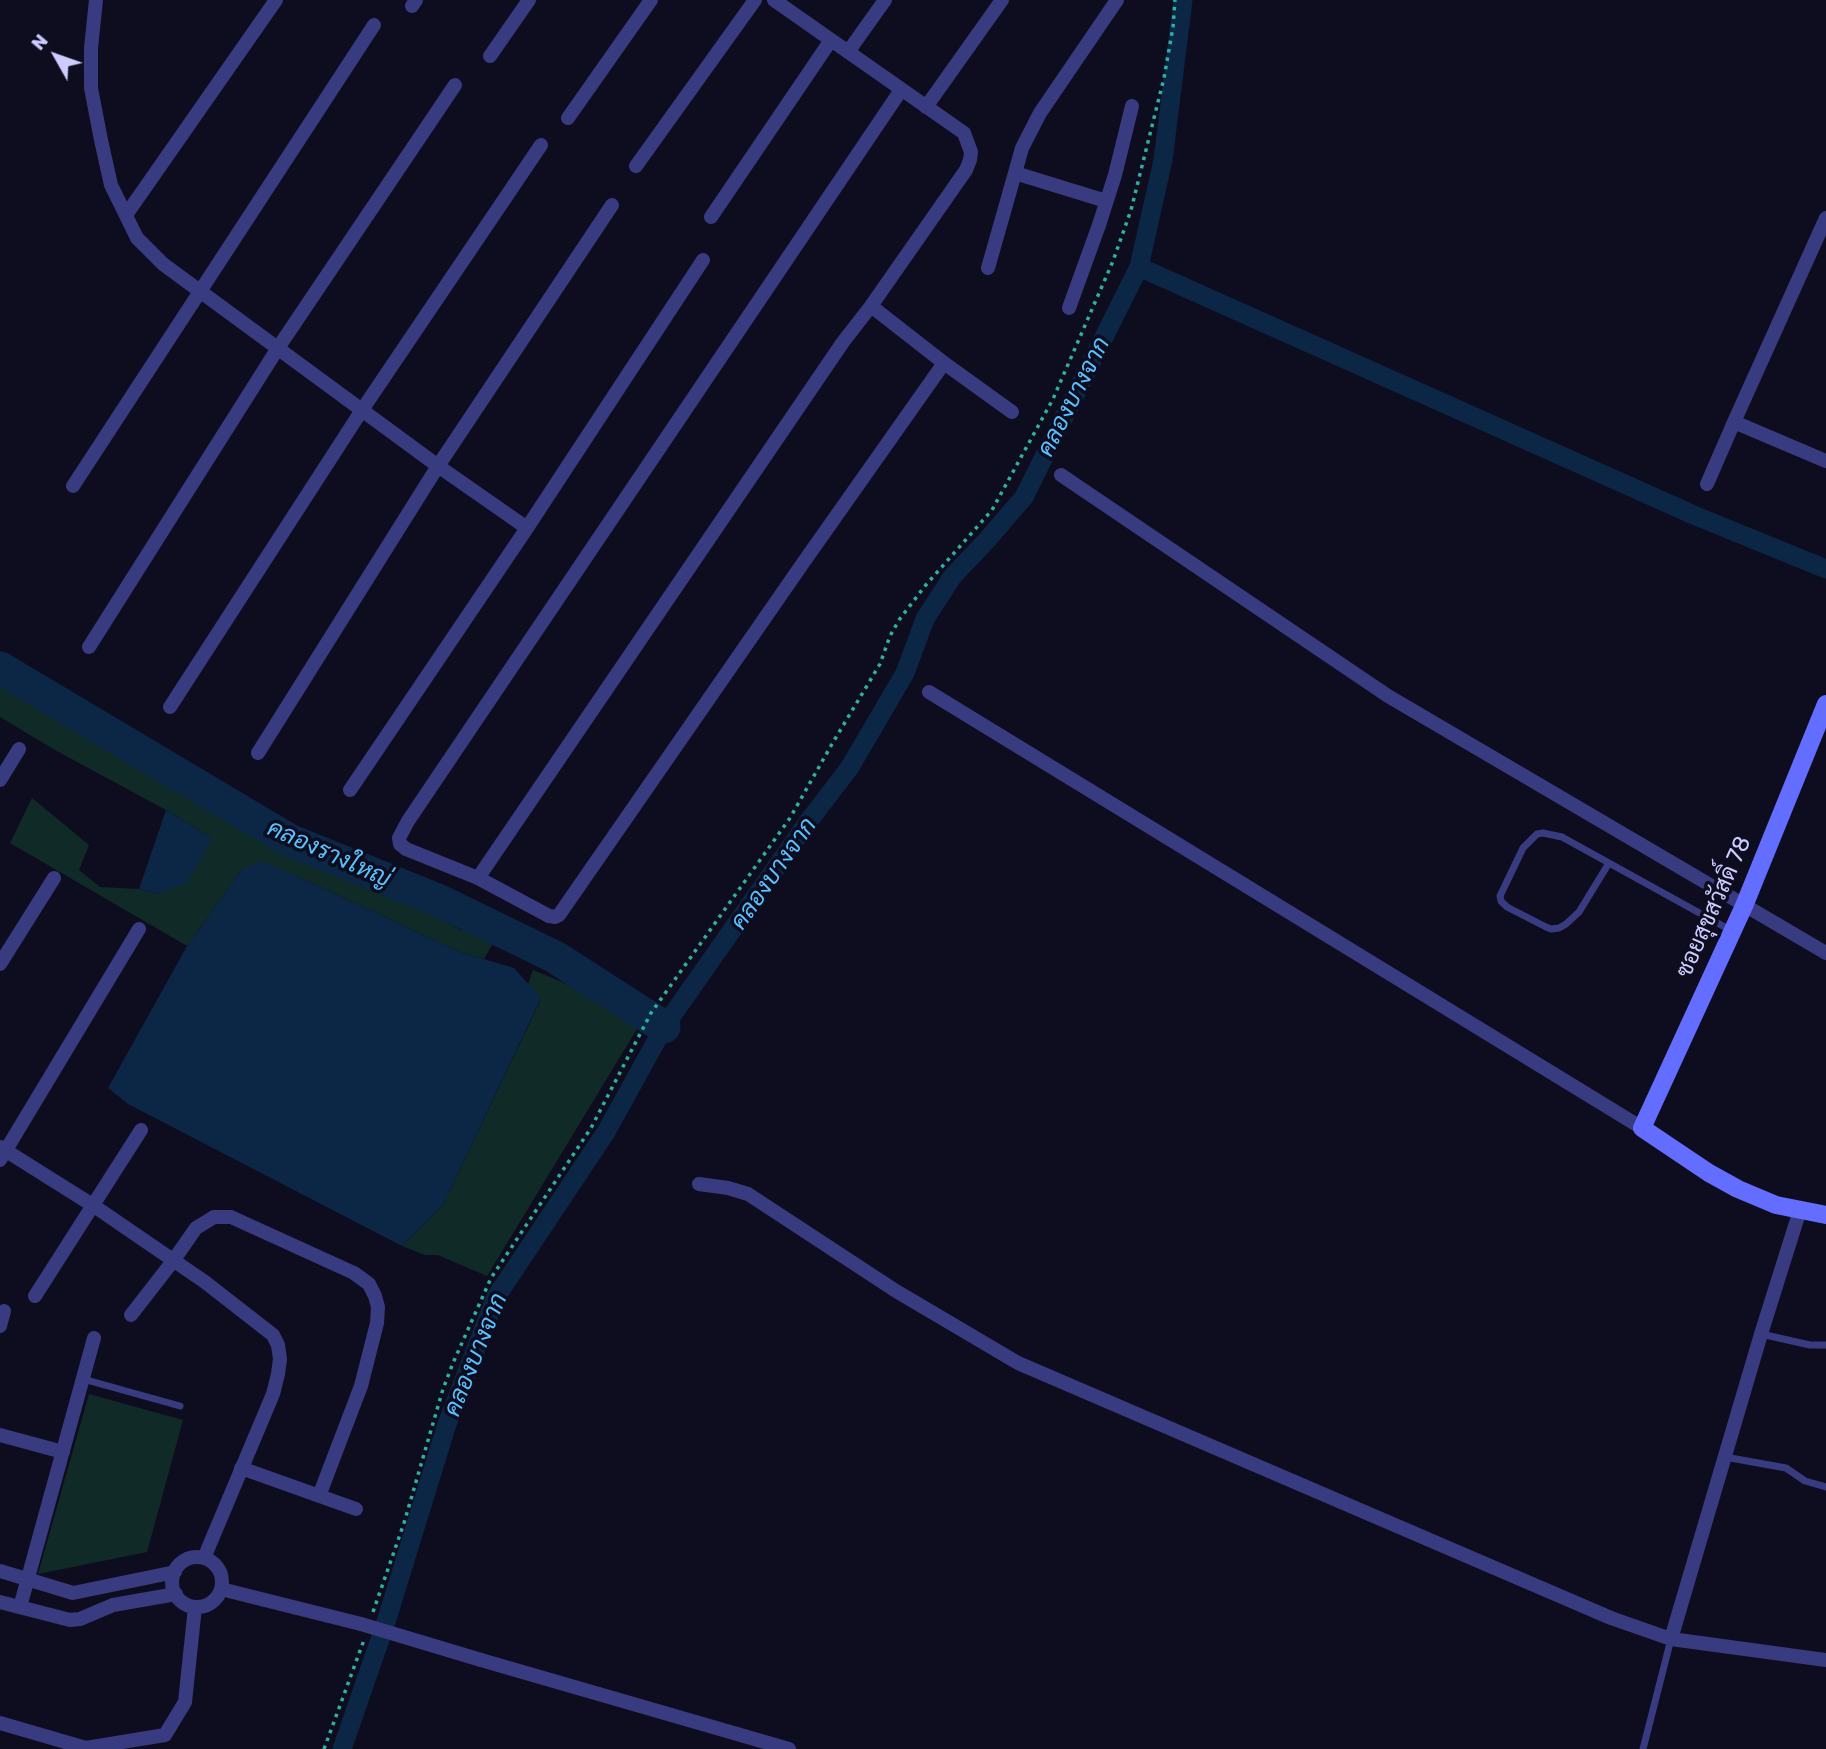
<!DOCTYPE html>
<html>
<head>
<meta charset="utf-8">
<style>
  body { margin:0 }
  #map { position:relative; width:1826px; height:1749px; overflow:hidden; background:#0e0d20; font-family:Rubik,sans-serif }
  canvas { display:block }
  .north { position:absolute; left:21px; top:21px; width:70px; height:70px; -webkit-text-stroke:5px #0e0d20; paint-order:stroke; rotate:310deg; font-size:19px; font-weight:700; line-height:28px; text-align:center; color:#cdccff }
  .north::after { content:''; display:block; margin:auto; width:24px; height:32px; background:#cdccff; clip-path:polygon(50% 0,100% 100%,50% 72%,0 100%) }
</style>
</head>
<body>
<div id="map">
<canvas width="1826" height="1749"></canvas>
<div class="north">N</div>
</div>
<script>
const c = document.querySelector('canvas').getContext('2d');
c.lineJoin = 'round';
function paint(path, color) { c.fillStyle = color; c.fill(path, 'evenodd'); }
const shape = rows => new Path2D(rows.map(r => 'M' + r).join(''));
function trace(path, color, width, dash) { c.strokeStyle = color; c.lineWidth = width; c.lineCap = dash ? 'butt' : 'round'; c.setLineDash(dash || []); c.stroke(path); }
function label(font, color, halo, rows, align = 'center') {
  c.font = font + ' Rubik,Sarabun,sans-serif'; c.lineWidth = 7; c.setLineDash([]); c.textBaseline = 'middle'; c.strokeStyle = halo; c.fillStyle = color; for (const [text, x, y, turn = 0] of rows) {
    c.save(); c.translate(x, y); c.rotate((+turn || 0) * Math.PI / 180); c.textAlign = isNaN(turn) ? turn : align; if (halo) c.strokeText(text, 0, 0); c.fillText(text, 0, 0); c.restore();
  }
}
paint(shape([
  [0,684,182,792,317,862,385,888,459,929,496,938,484,959,460,952,299,877,243,868,187,946,10,843,32,798,89,845,79,870,100,887,139,889,159,894,212,838,166,810,55,750,0,717],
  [533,970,562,982,633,1019,637,1029,487,1276,438,1255,425,1255,402,1246,443,1205,541,999,528,984],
  [89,1394,183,1420,147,1552,38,1574]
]), '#102a27');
paint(shape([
  [166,810,212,838,188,882,159,894,139,889],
  [262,862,299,877,460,952,514,968,541,998,443,1205,402,1246,128,1104,108,1088,187,946,243,868]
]), '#0c2645');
trace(shape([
  [1139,267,1696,516,1826,569],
  [342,1749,386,1622,447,1424,496,1297,606,1132,664,1027,808,822,850,767,905,673,925,619,952,577,987,540,1024,497,1139,267,1163,160,1183,0]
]), '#0c2645', 19);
trace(shape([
  [0,668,289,840,440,901,555,957,664,1027]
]), '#0c2645', 33);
trace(shape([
  [373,1612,404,1523,443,1389,453,1363,491,1278,591,1128,651,1013,790,818,832,744,880,664,890,636,899,620,925,586,992,510,1053,399,1113,261,1131,210,1164,78,1173,27,1175,0],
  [324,1749,364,1640]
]), '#2eb19d', 3.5, [3.5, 5]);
trace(shape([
  [1609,863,1579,912,1566,924,1559,928,1551,929,1546,927,1507,907,1501,901,1500,896,1523,848,1537,834,1543,833,1562,837,1732,931],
  [1761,1334,1810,1345,1826,1345],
  [83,1379,180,1406],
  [1725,1457,1786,1468,1805,1481,1826,1487],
  [1643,1749,1671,1639]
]), '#383b7f', 7);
trace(shape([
  [96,0,91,48,91,88,101,140,111,185,137,238,163,264,438,466,527,528],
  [412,6,416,0],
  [848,52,885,0],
  [490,56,529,0],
  [926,107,1002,0],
  [568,118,651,0],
  [636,166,755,0],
  [1106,201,1015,173,1022,148,1040,113,1117,0],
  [126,215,276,0],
  [711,217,831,40],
  [988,268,1015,173],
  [871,306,944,363,803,563,559,915,555,917,549,916,478,878,406,849,400,844,399,838,408,821,901,90],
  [1069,308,1099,225,1115,175,1132,106],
  [944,363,1012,412],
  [1734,422,1826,461],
  [1061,475,1388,696,1826,953],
  [1707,484,1734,422,1826,218],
  [73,486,374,25],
  [89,647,278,348,455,85],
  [929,692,1642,1128],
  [170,707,362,410,541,145],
  [258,753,438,466,612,205],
  [0,780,19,749],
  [350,790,527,528,703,260],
  [478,878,843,342,871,306,966,170,970,160,971,152,964,133,774,0],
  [0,964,54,878],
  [0,1147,94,1206,205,1282,273,1335,278,1345,280,1359,278,1374,273,1394,204,1558],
  [0,1160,139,929],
  [699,1184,728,1188,748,1194,896,1291,1018,1363,1611,1618,1671,1639,1826,1660],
  [35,1296,141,1130],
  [131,1315,173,1261,196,1228,214,1217,231,1217,354,1273,369,1284,375,1296,378,1307,377,1323,361,1386,319,1496],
  [0,1326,4,1311],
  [0,1435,63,1452],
  [241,1468,356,1509],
  '172 1582a25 25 0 1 1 50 0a25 25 0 1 1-50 0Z',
  [0,1571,73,1593,175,1572],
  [221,1589,361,1624],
  [0,1602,70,1620,80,1619,113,1605,176,1594],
  [20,1607,94,1338],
  [1671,1639,1761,1334,1800,1210],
  [481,1660,789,1749],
  [0,1723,86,1748,165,1735,185,1702,195,1607]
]), '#383b7f', 14);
trace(shape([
  [1826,704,1744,906,1642,1128,1709,1173,1738,1189,1776,1205,1826,1215]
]), '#636dff', 18);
trace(shape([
  [361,1624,481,1660]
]), '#383b7f', 14);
label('23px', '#cdccff', '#0e0d20', [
  ["ซอยสุขสวัสดิ์ 78",1714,907,-66]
]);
label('italic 24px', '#5ac1ff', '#0e0d20', [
  ["คลองบางจาก",1074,397,-63],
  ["คลองรางใหญ่",329,854,24],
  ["คลองบางจาก",774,874,-55],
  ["คลองบางจาก",476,1355,-68]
]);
</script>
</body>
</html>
